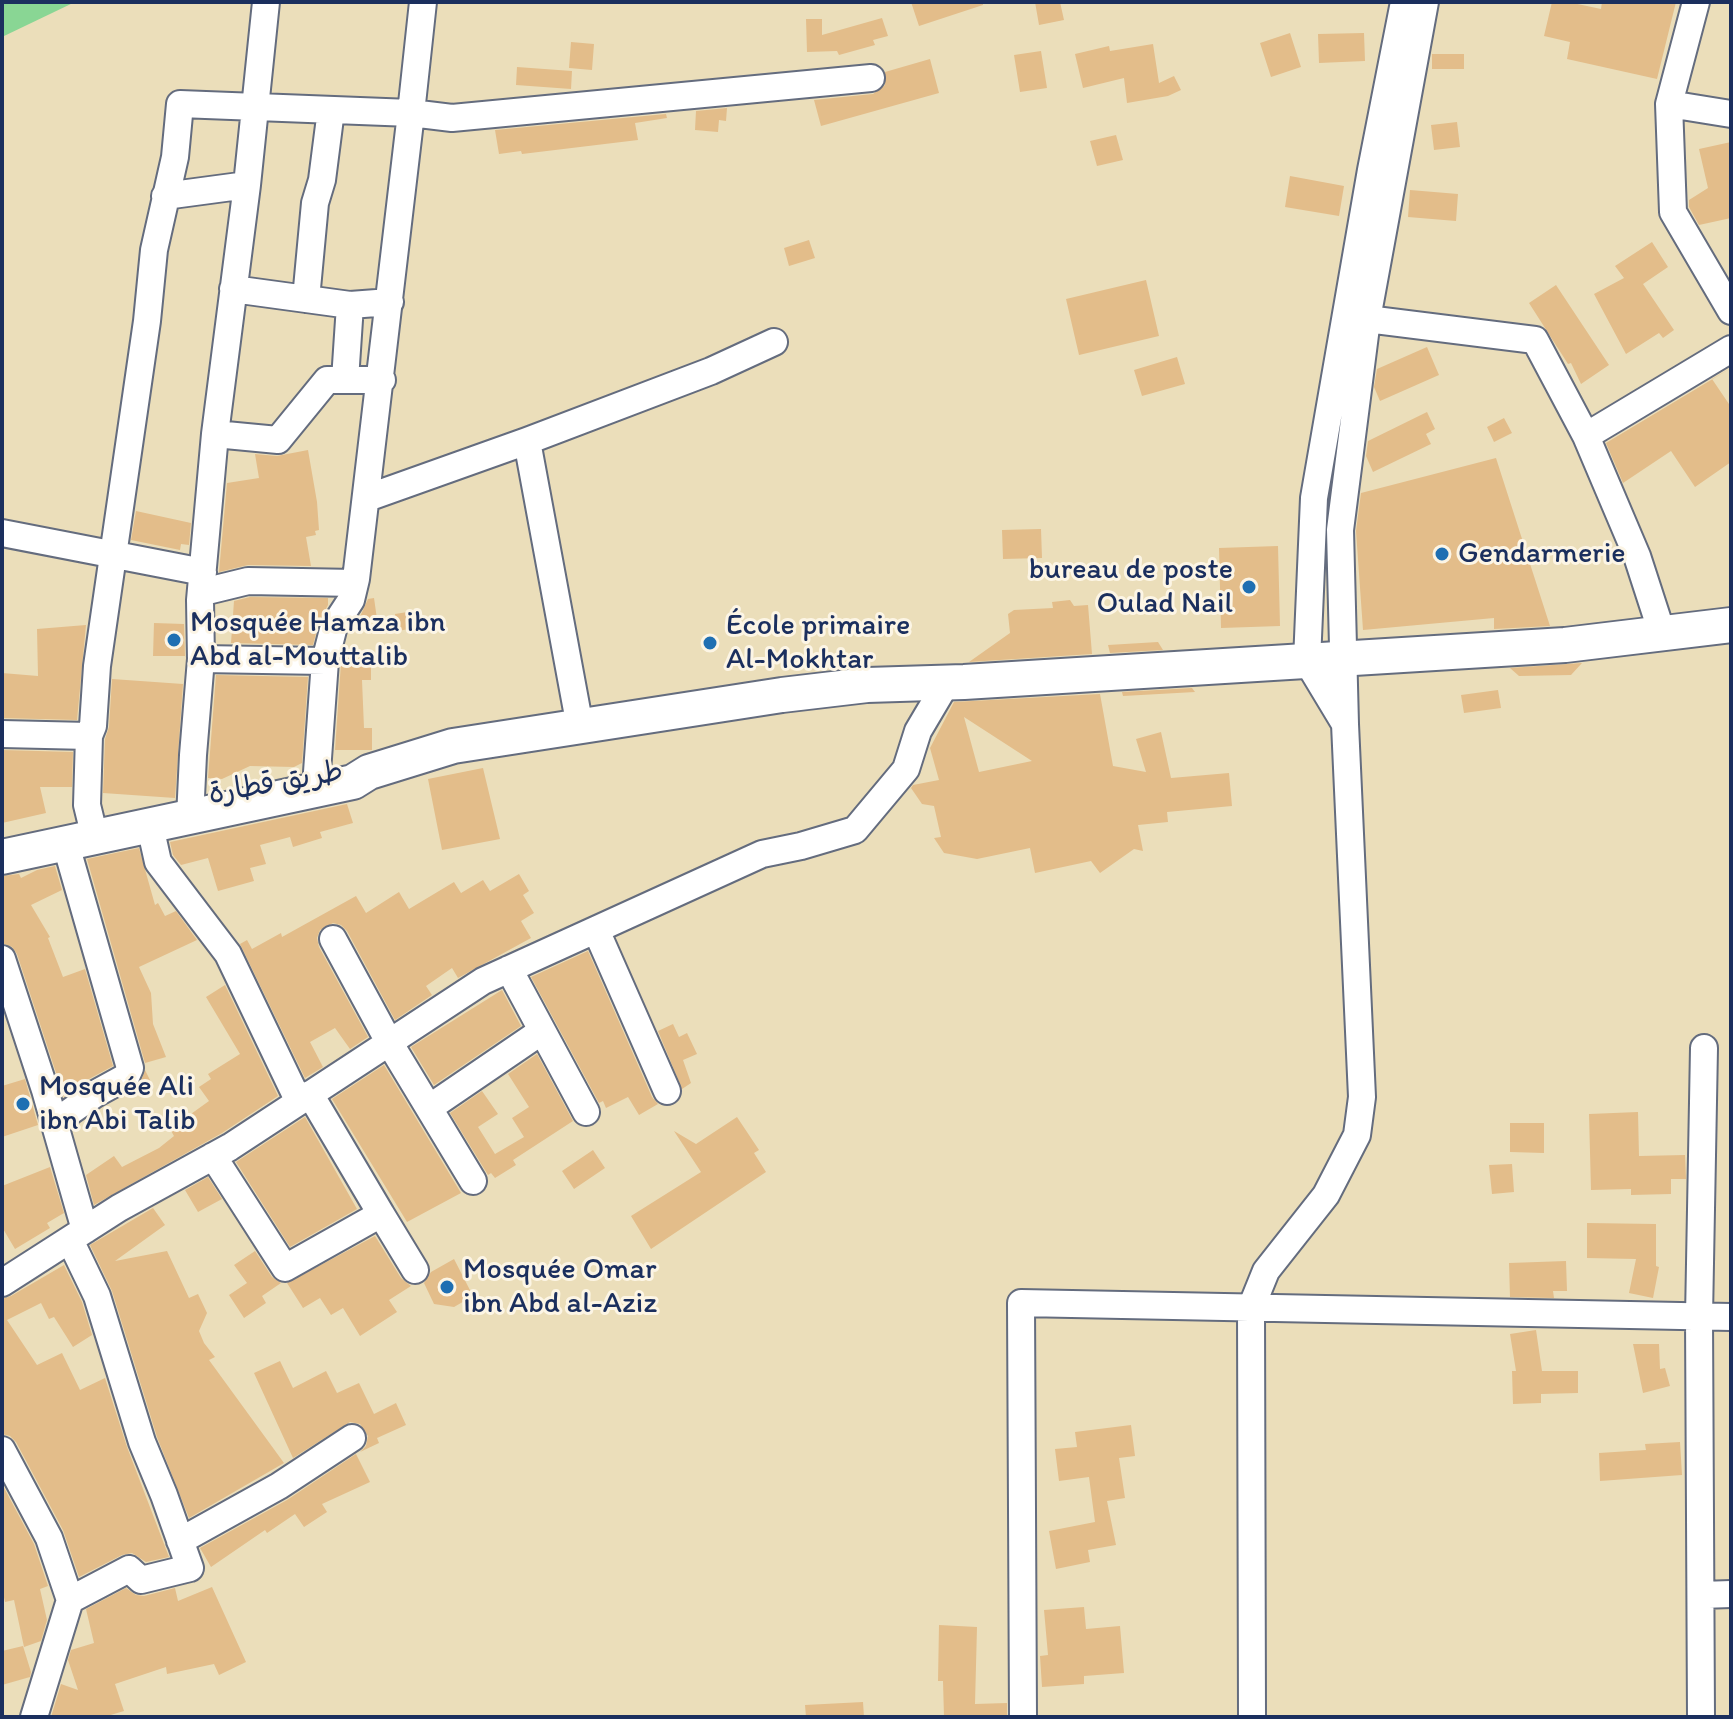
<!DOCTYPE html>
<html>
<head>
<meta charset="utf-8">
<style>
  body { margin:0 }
  #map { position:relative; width:1733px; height:1719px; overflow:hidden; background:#ebdeba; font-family:Itim,sans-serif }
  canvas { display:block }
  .frame { position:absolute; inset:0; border:4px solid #1b2f5e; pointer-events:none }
</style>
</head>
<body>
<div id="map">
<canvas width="1733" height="1719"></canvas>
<div class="frame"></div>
</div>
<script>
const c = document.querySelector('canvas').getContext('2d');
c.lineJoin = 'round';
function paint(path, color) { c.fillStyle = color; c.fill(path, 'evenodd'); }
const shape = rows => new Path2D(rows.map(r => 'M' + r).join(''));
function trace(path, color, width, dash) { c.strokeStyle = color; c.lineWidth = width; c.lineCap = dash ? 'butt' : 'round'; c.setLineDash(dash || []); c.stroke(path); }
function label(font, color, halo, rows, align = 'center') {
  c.font = font + ' Itim,"Playpen Sans Arabic",sans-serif'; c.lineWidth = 6; c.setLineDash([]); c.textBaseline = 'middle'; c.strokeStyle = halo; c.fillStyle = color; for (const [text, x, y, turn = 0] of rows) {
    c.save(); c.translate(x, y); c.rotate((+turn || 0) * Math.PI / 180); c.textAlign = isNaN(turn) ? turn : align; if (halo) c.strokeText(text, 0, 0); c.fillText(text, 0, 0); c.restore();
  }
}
paint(shape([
  [2,2,75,2,2,37]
]), '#89d694');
paint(shape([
  [911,2,983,2,983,5,919,26],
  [1035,2,1060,2,1064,20,1039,25],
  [1552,2,1568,2,1601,9,1602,2,1676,2,1657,79,1567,59,1570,42,1544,36],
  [882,18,888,36,873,40,875,45,839,55,837,51,807,52,806,19,822,19,822,35],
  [1290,33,1301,67,1271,77,1260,43],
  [1364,33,1365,61,1319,63,1318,34],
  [571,42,594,44,592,70,569,68],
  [1153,44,1159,83,1174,76,1181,90,1168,96,1127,103,1124,78,1083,88,1075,54,1109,46,1110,51],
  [1041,51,1047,88,1020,92,1014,55],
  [1432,54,1464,54,1464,69,1432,69],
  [930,59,939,93,821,126,814,100,873,94,885,85,885,72],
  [517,67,572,71,571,89,516,85],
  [727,108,726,121,719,120,718,132,695,130,696,111],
  [666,114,667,118,635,123,638,140,522,154,521,151,499,154,495,130],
  [1457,122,1460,147,1434,150,1431,125],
  [1116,135,1123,160,1097,166,1090,141],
  [1731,142,1731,218,1699,225,1689,207,1689,200,1708,188,1699,149],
  [1290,176,1344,186,1339,216,1285,207],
  [1410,190,1458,194,1456,221,1408,217],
  [809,240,815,258,789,266,784,248],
  [1652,242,1668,267,1643,284,1674,330,1663,338,1659,333,1626,354,1594,294,1624,278,1615,266],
  [1146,280,1159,336,1079,355,1066,299],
  [1556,285,1609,365,1581,384,1571,363,1568,364,1529,303],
  [1427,347,1439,375,1380,401,1374,387,1377,369],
  [1177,357,1185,384,1142,396,1134,370],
  [1731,368,1712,379,1731,407,1731,462,1695,487,1671,451,1623,483,1606,443],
  [1427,412,1435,429,1426,434,1431,444,1373,472,1366,456,1368,441],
  [1504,418,1512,433,1494,442,1487,427],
  [308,450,317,502,319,530,315,531,316,535,306,537,311,566,248,565,219,572,227,483,259,478,255,454,277,456],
  [1496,458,1550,626,1494,629,1494,618,1363,630,1356,531,1361,493],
  [136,511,191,523,189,545,181,544,180,550,131,540],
  [1041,529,1042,558,1003,559,1002,530],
  [1278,546,1280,626,1221,628,1219,548],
  [250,597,328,598,328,605,319,622,313,645,231,643,234,601],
  [374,598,377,619,358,621,368,599],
  [1070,600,1074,606,1088,605,1092,654,969,662,1010,633,1008,614,1014,610,1053,608,1052,602],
  [420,610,422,627,397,631,395,614],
  [154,623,184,624,185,656,153,656],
  [86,625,77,720,2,718,2,673,38,676,37,629],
  [1158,642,1163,650,1110,653,1108,645],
  [341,663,371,663,371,680,362,680,364,728,372,728,372,750,335,750],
  [1582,663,1571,675,1519,676,1510,668],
  [216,675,308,677,302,763,294,767,250,766,222,779,208,778],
  [112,679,183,684,175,798,103,793,105,739,109,727],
  [1192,688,1195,692,1123,696,1122,692],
  [1498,690,1501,708,1464,713,1461,695],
  [1100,694,1113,766,1146,772,1136,739,1161,732,1171,778,1229,773,1232,806,1167,812,1168,822,1138,825,1143,851,1134,849,1100,873,1091,861,1035,873,1030,848,977,859,944,853,934,838,941,837,934,806,922,804,911,788,913,785,939,780,930,748,954,702],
  [964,717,1032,761,979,772],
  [2,750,73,752,72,787,40,787,46,813,2,823],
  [483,768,500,839,442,850,428,779],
  [347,804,353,823,320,832,322,838,293,847,290,837,260,845,266,864,250,868,254,881,218,891,208,858,181,865,173,855,170,842],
  [139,848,155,905,158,903,165,916,176,911,197,940,139,967,151,993,153,1024,166,1057,145,1063,87,859],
  [55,866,62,890,31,905,50,937,48,938,63,977,85,969,113,1066,76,1086,64,1097,17,954,12,947,2,943,2,876,19,874,21,878,37,870],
  [519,874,529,891,523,895,534,913,521,921,531,938,458,978,452,968,426,986,432,995,395,1020,347,931,341,925,333,923,320,930,317,938,319,947,368,1037,350,1049,335,1028,310,1042,323,1067,305,1078,240,944,247,940,252,949,281,933,282,937,356,896,366,913,399,892,409,909,454,882,461,893,483,880,490,891],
  [588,951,652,1097,658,1104,639,1115,628,1097,606,1108,603,1101,599,1103,531,977],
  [225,985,278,1096,222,1133,94,1205,86,1175,114,1156,122,1167,159,1148,174,1136,170,1129,209,1101,199,1087,211,1079,208,1074,240,1054,206,997],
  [502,990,521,1026,434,1085,411,1047],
  [673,1024,679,1037,687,1033,697,1054,683,1060,691,1083,682,1089,658,1031],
  [537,1054,573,1121,513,1160,516,1165,495,1178,491,1173,488,1175,450,1113,482,1091,498,1114,478,1127,495,1154,524,1137,512,1118,529,1107,508,1074],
  [384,1065,461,1193,407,1222,332,1099],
  [145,1070,152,1084,123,1097,140,1084],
  [25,1079,38,1125,2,1137,2,1086],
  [1638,1112,1639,1156,1685,1155,1686,1179,1671,1179,1671,1194,1631,1195,1631,1189,1591,1190,1589,1114],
  [305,1117,357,1209,290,1247,236,1162],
  [737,1117,759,1150,754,1153,766,1172,651,1249,631,1216,701,1172,674,1131,696,1144],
  [1510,1123,1544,1123,1544,1153,1510,1152],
  [593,1150,605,1168,574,1189,562,1171],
  [1512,1164,1514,1192,1492,1194,1489,1165],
  [50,1167,64,1213,47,1223,50,1228,15,1249,2,1227,2,1186],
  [208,1177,222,1199,198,1212,185,1190],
  [153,1208,165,1225,115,1261,167,1251,189,1298,198,1294,207,1313,199,1331,204,1343,215,1357,209,1360,284,1463,189,1518,157,1437,112,1291,90,1245],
  [1587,1223,1656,1224,1656,1266,1659,1267,1653,1298,1629,1293,1636,1259,1587,1258],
  [375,1236,401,1278,411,1286,389,1300,397,1312,360,1336,343,1308,331,1315,320,1298,303,1308,287,1283],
  [255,1251,272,1277,281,1283,262,1296,266,1303,244,1318,229,1295,247,1283,234,1265],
  [454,1259,473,1296,454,1307,434,1304,424,1283,431,1272],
  [1566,1261,1567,1291,1553,1291,1554,1298,1510,1297,1509,1263],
  [64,1265,82,1302,92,1335,73,1347,54,1317,49,1319,41,1303,7,1320,37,1365,62,1353,80,1390,105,1378,127,1447,169,1557,146,1562,132,1553,122,1555,79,1577,63,1530,16,1442,10,1436,2,1434,2,1299,11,1296],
  [1536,1330,1542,1371,1578,1371,1578,1393,1541,1394,1541,1403,1513,1404,1512,1371,1516,1371,1510,1334],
  [1633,1344,1659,1344,1660,1369,1665,1368,1670,1386,1643,1393],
  [280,1361,293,1388,326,1371,337,1393,359,1383,374,1414,396,1403,406,1425,377,1438,379,1443,360,1452,366,1446,368,1436,360,1424,350,1422,293,1458,254,1373],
  [1131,1425,1135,1456,1119,1458,1125,1498,1107,1501,1116,1545,1088,1550,1090,1562,1056,1569,1049,1531,1095,1522,1089,1477,1059,1481,1055,1449,1077,1447,1075,1432],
  [1680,1442,1682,1475,1600,1481,1599,1453,1646,1450,1645,1444],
  [356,1454,370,1482,322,1504,327,1512,304,1527,295,1514,267,1533,265,1530,211,1567,200,1548,287,1500],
  [2,1484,34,1544,48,1586,40,1589,47,1620,41,1641,24,1647,14,1600,5,1602,2,1588],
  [212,1587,246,1662,219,1675,214,1664,167,1674,166,1667,115,1684,124,1711,104,1717,51,1717,61,1684,78,1690,68,1660,71,1650,94,1643,86,1609,126,1588,136,1595,144,1596,175,1588,178,1601],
  [1084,1607,1086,1629,1120,1626,1124,1673,1084,1676,1084,1684,1042,1687,1040,1656,1048,1655,1044,1610],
  [939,1625,977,1627,975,1704,1007,1703,1007,1717,944,1717,943,1681,938,1681],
  [23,1646,31,1672,30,1677,2,1685,2,1651],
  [863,1702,864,1717,806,1717,805,1705]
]), '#e3bd8a');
const minor = shape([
  [423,2,411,113,452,118,871,78],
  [1404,2,1371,170,1314,498,1307,661,1345,724,1340,530,1367,319,1425,2],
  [1696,2,1669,104,1673,212,1731,311],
  [1669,104,1731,114],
  [165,196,247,185],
  [233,289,350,305],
  [306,299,315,203,322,180,331,110],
  [1367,319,1535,340,1586,436,1637,556,1662,633],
  [345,380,350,305,390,302],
  [215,434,278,440,327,380,382,380],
  [1586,436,1731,349],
  [527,441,580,727],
  [367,498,527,441,711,371,774,342],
  [2,533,203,572],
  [203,592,248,581,355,583],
  [201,659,325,661],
  [2,734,89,736],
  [190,818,193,755,201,659,200,600,215,434,247,185,266,2],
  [150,826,158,862,228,954,298,1100],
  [95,838,87,805,89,736,93,726,97,666,147,321,154,250,175,157,180,104,411,113,356,579,351,600,334,626,325,661,317,772,324,788],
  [596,930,667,1091],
  [333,939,389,1042,473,1181],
  [2,959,45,1090,85,1230],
  [509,969,586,1112],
  [429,1108,542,1031],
  [54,1123,95,1094,126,1077,130,1068,66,845],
  [213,1156,285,1268,381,1214,310,1094],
  [381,1214,415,1270],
  [70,1240,97,1296,142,1442,164,1495,190,1568,141,1580,129,1569,70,1600],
  [2,1283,119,1208,230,1147,483,981,762,854,801,846,855,830,906,769,918,731,947,682],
  [2,1450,49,1538,70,1600,34,1717],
  [180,1541,279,1486,352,1438],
  [1701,1595,1731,1594],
  [1023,1717,1021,1303,1731,1317],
  [1252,1717,1251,1308,1266,1271,1326,1195,1357,1135,1362,1097,1345,724],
  [1701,1717,1699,1317,1704,1048]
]);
const major = shape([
  [2,857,353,782,369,772,453,746,782,695,867,685,964,682,1565,645,1731,625]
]);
trace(minor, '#646c7e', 30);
trace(major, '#646c7e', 38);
trace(minor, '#fff', 26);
trace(major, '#fff', 34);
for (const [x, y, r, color] of [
  [1442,554,8,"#1f6fb2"],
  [1249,587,8,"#1f6fb2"],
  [174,640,8,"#1f6fb2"],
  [710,643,8,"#1f6fb2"],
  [23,1104,8,"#1f6fb2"],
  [447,1287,8,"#1f6fb2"]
]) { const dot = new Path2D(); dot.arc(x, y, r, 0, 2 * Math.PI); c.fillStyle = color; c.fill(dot); trace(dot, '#fcf5e5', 3); }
label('30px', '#1b2f5e', '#fcf5e5', [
  ["Gendarmerie",1458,554],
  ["bureau de poste",1233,570,"right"],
  ["Oulad Nail",1233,604,"right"],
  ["Mosquée Hamza ibn",190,623],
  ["Abd al-Mouttalib",190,657],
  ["École primaire",726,626],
  ["Al-Mokhtar",726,660],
  ["Mosquée Ali",39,1087],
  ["ibn Abi Talib",39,1121],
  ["Mosquée Omar",463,1270],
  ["ibn Abd al-Aziz",463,1304]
], 'left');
label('30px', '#1b2f5e', '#fcf5e5', [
  ["طريق قطارة",276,784,-10]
]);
</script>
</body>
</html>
